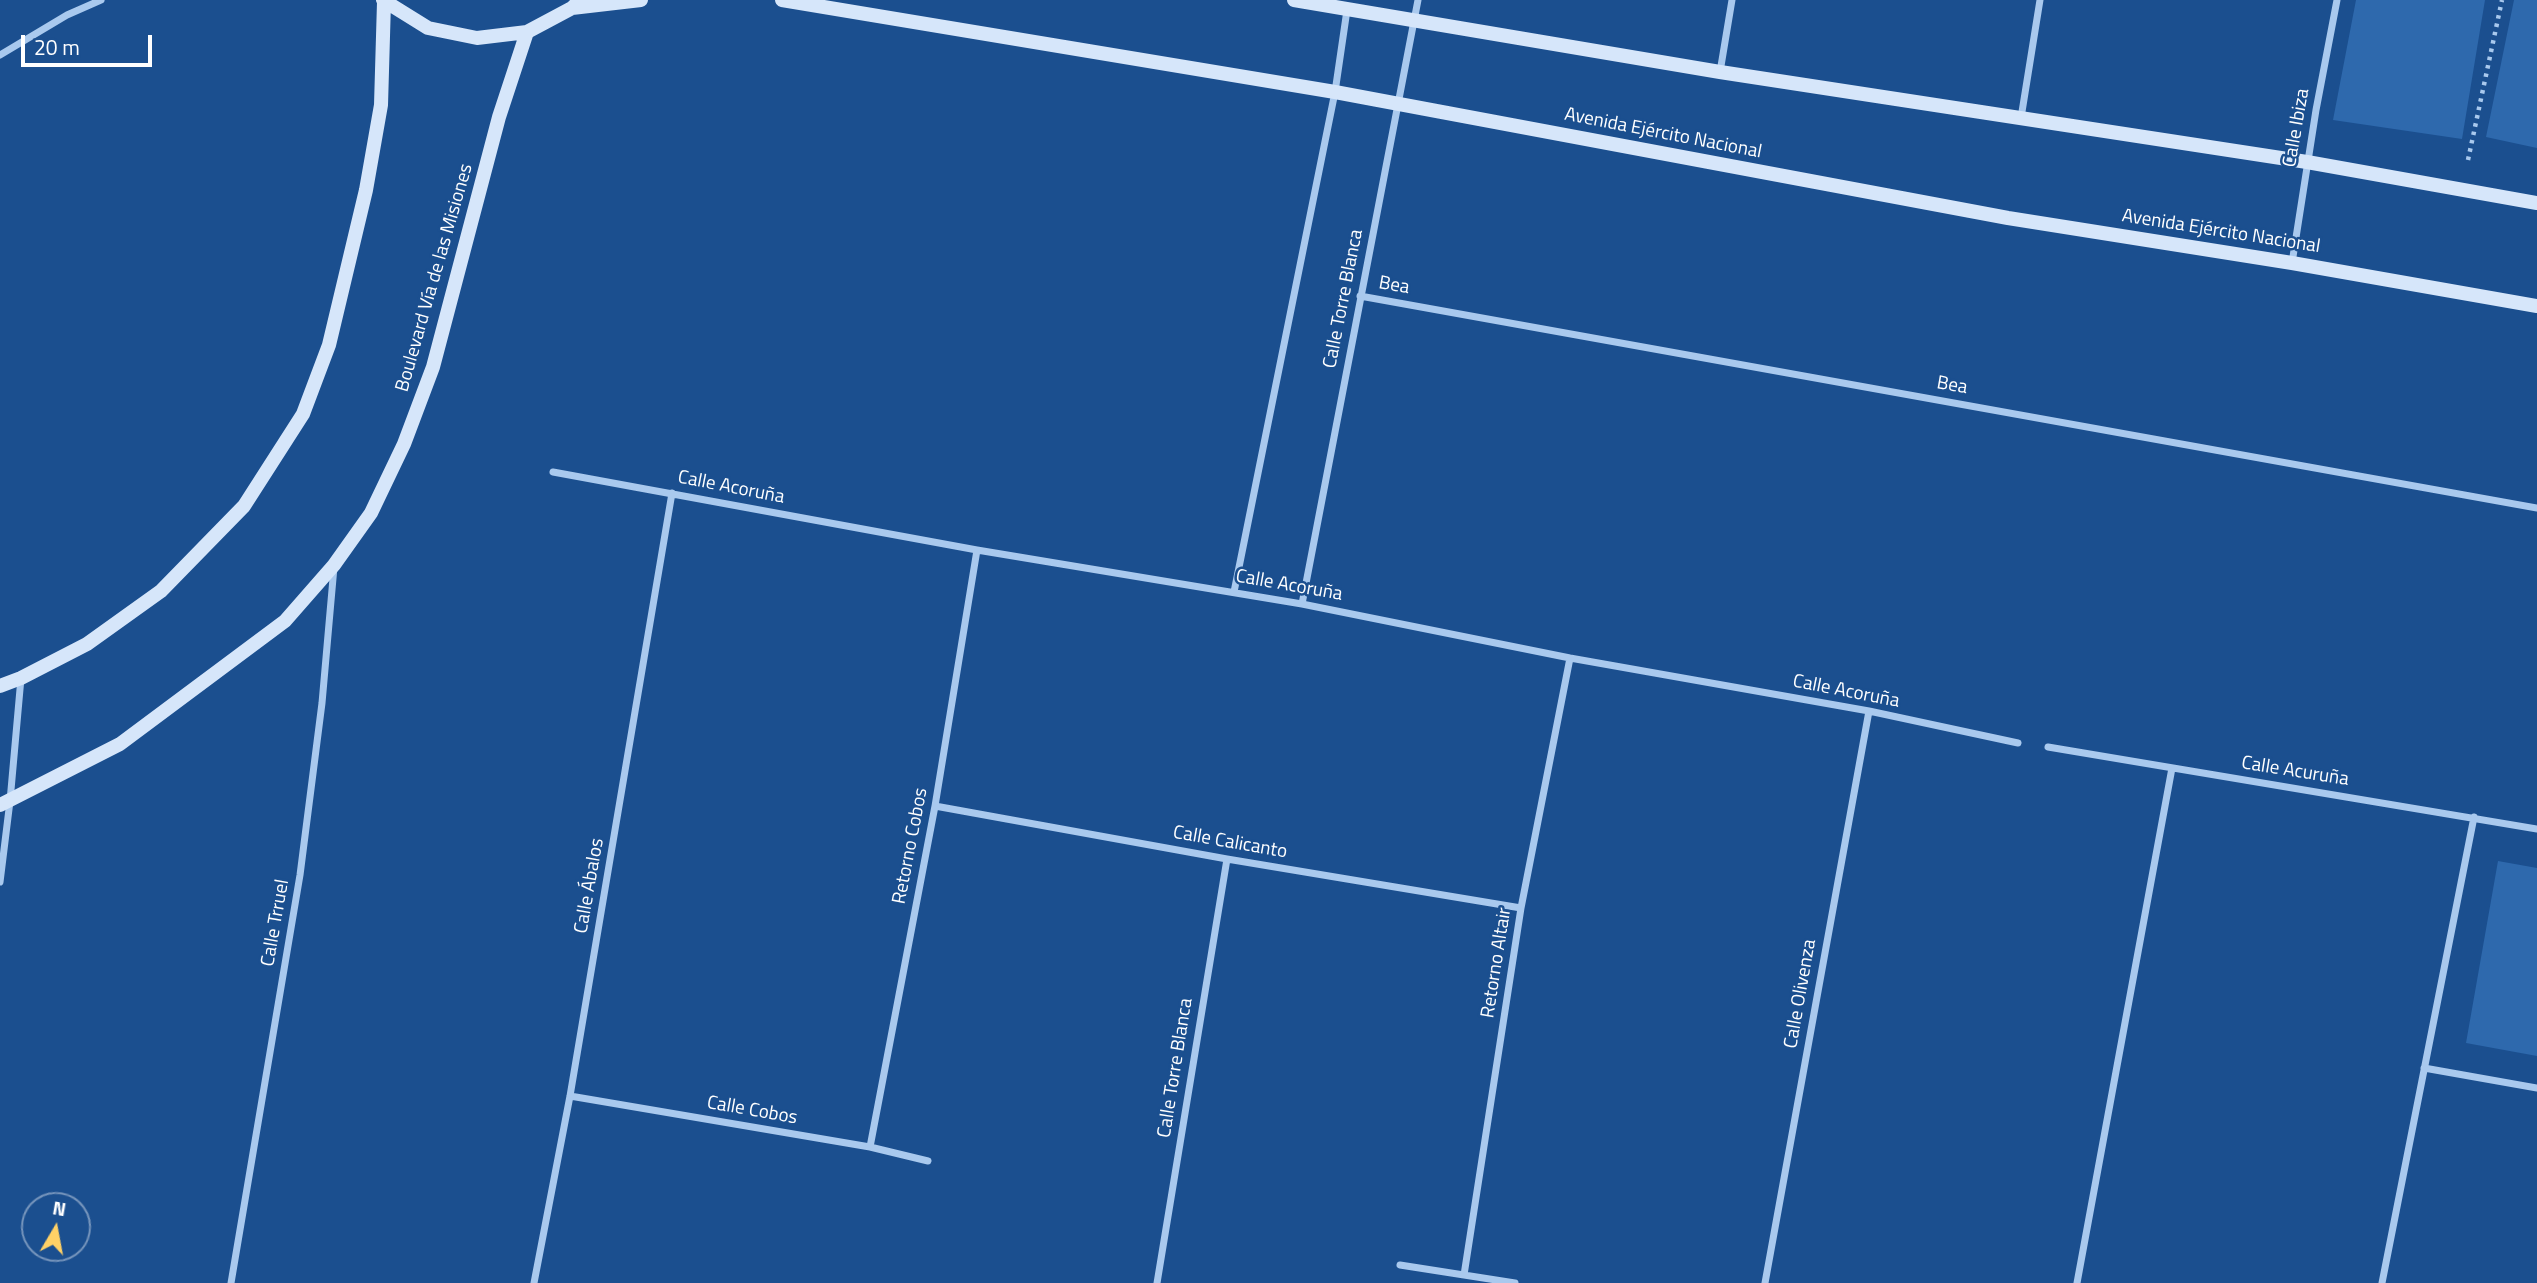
<!DOCTYPE html>
<html>
<head>
<meta charset="utf-8">
<style>
  body { margin:0 }
  #map { position:relative; width:2537px; height:1283px; overflow:hidden; background:#1b4f8f; font-family:"Titillium Web",sans-serif }
  canvas { display:block }
  .north { position:absolute; left:21px; top:1192px; width:70px; height:70px; box-sizing:border-box; background:#1b4f8f; border:2px solid #7695bc; border-radius:50%; rotate:10deg; font-size:19px; font-weight:700; line-height:28px; text-align:center; color:#fff }
  .north::after { content:''; display:block; margin:auto; width:24px; height:32px; background:#ffd166; clip-path:polygon(50% 0,100% 100%,50% 72%,0 100%) }
  .scale { position:absolute; left:21px; top:35px; width:131px; height:32px; box-sizing:border-box; border:4px solid #fff; border-top:0; padding-left:9px; font-size:21px; line-height:24px; white-space:nowrap; color:#fff; -webkit-text-stroke:5px #1b4f8f; paint-order:stroke }
</style>
</head>
<body>
<div id="map">
<canvas width="2537" height="1283"></canvas>
<div class="north">N</div>
<div class="scale">20 m</div>
</div>
<script>
const c = document.querySelector('canvas').getContext('2d');
c.lineJoin = 'round';
function paint(path, color) { c.fillStyle = color; c.fill(path, 'evenodd'); }
const shape = rows => new Path2D(rows.map(r => 'M' + r).join(''));
function trace(path, color, width, dash) { c.strokeStyle = color; c.lineWidth = width; c.lineCap = dash ? 'butt' : 'round'; c.setLineDash(dash || []); c.stroke(path); }
function label(font, color, halo, rows, align = 'center') {
  c.font = font + ' "Titillium Web",sans-serif'; c.lineWidth = 5; c.setLineDash([]); c.textBaseline = 'middle'; c.strokeStyle = halo; c.fillStyle = color; for (const [text, x, y, turn = 0] of rows) {
    c.save(); c.translate(x, y); c.rotate((+turn || 0) * Math.PI / 180); c.textAlign = isNaN(turn) ? turn : align; if (halo) c.strokeText(text, 0, 0); c.fillText(text, 0, 0); c.restore();
  }
}
paint(shape([
  [2356,0,2485,0,2462,139,2333,120],
  [2514,0,2537,0,2537,148,2486,137],
  [2498,861,2537,868,2537,1056,2466,1043]
]), '#2e69ad');
trace(shape([
  [2468,160,2502,0]
]), '#a9c9ee', 4.5, [3.5, 5]);
trace(shape([
  [0,55,67,15,101,0],
  [1720,72,1732,0],
  [2021,118,2040,0],
  [2292,263,2316,110,2337,0],
  [1360,296,2537,508],
  [553,472,977,550,1302,604,1570,658,1869,711,2018,743],
  [1234,592,1335,92,1347,10],
  [1302,604,1418,0],
  [2048,747,2537,829],
  [935,806,1227,859,1521,908],
  [0,882,10,801,21,678],
  [2424,1068,2537,1088],
  [570,1096,870,1147,928,1161],
  [870,1147,935,806,977,550],
  [1400,1265,1515,1283],
  [1464,1275,1521,908,1570,658],
  [231,1283,300,875,322,703,334,567],
  [534,1283,570,1096,672,493],
  [1157,1283,1227,859],
  [1765,1283,1869,711],
  [2077,1283,2172,768],
  [2382,1283,2474,817]
]), '#a9c9ee', 7);
trace(shape([
  [383,0,428,28,477,38,527,32,572,8,580,0],
  [782,0,1335,92,2008,218,2292,263,2537,306],
  [1294,0,1720,72,2307,162,2537,203],
  [572,8,641,0],
  [0,686,21,678,87,644,161,591,244,506,303,414,329,345,366,190,381,105,384,2],
  [0,805,120,744,285,621,334,565,371,513,404,444,433,367,499,117,527,32]
]), '#d6e6fa', 14);
label('19px', '#fff', '#1b4f8f', [
  ["Calle Ibiza",2297,128,-80],
  ["Avenida Ejército Nacional",1663,134,11],
  ["Avenida Ejército Nacional",2221,232,9],
  ["Boulevard Vía de las Misiones",435,278,-74],
  ["Bea",1394,286,10],
  ["Calle Torre Blanca",1344,299,-79],
  ["Bea",1952,386,10],
  ["Calle Acoruña",731,488,11],
  ["Calle Acoruña",1289,586,10],
  ["Calle Acoruña",1846,692,11],
  ["Calle Acuruña",2295,772,9],
  ["Calle Calicanto",1230,843,10],
  ["Retorno Cobos",911,846,-79],
  ["Calle Ábalos",590,886,-80],
  ["Calle Trruel",276,923,-80],
  ["Retorno Altair",1497,963,-81],
  ["Calle Olivenza",1801,994,-80],
  ["Calle Torre Blanca",1176,1068,-81],
  ["Calle Cobos",752,1111,10]
]);
</script>
</body>
</html>
